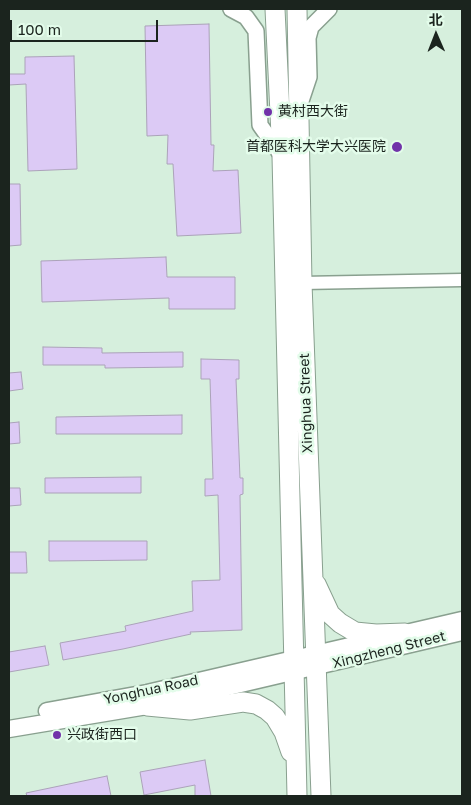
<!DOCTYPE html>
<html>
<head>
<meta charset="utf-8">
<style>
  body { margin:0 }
  #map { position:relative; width:471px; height:805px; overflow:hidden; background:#d6efdd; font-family:"Golos Text","Noto Sans SC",sans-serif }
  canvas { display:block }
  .frame { position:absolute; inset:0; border:10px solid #1b241e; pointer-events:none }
  .north { position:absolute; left:411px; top:10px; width:50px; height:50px; -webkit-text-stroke:4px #e3fcea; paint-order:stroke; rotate:359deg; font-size:14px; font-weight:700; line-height:20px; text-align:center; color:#1b241e }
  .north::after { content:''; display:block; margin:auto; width:18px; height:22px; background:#1b241e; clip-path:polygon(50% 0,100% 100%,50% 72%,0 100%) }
  .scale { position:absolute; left:10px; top:20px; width:148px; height:22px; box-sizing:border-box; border:2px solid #1b241e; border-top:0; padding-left:6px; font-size:15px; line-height:18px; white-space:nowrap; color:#1b241e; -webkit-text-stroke:4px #e3fcea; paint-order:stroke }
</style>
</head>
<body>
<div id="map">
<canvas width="471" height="805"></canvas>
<div class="frame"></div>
<div class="north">北</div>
<div class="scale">100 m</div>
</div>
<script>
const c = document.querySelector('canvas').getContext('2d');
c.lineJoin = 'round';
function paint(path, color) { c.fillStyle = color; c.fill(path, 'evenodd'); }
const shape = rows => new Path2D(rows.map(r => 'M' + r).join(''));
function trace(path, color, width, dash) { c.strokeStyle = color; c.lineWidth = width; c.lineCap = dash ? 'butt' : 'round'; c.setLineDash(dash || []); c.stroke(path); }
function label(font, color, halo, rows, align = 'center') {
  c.font = font + ' "Golos Text","Noto Sans SC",sans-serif'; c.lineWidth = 5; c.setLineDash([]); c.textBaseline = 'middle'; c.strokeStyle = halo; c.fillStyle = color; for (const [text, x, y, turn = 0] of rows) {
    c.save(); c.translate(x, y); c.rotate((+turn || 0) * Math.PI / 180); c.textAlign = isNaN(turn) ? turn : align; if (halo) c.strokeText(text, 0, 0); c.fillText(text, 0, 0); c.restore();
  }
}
const building = shape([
  [209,24,211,145,214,145,213,171,238,170,241,233,177,236,173,164,167,164,168,135,147,136,145,26,209,24],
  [74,56,77,169,28,171,26,84,9,85,9,74,25,74,25,57,74,56],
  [9,184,20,184,21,245,9,246,9,184],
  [166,257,167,277,235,277,235,309,169,309,169,298,42,302,41,261,166,257],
  [43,347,102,348,102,353,183,352,183,367,105,368,105,365,43,365,43,347],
  [201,359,239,360,239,379,236,379,240,478,243,478,243,494,240,495,242,630,190,632,191,634,123,649,63,660,60,643,126,631,125,626,193,611,192,581,220,580,218,495,205,496,205,479,213,479,210,379,201,379,201,359],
  [21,372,23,389,9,391,9,373,21,372],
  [182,415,182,434,56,434,56,417,182,415],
  [19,422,20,443,9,444,9,423,19,422],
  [141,477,141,493,45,493,45,478,141,477],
  [9,488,20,488,21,505,9,506,9,488],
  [49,541,147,541,147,560,49,561,49,541],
  [9,552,26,552,27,573,9,573,9,552],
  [45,646,49,665,9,672,9,652,45,646],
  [205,760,211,796,195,796,195,785,144,795,140,772,205,760],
  [107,776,111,796,27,796,26,793,107,776]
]);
paint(building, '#dccaf5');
trace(building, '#aba2b9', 1);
const minor = shape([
  [302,283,462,280]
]);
const tertiary = shape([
  [231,9,246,17,256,31,260,125,282,156],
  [301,101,309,77,308,38,311,27,329,9]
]);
const secondary = shape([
  [47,711,147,693,462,620],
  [9,729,147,706,462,632]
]);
const primary = shape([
  [275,9,282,156,297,796],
  [297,9,302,283,321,796],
  [316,584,330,614,340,623,355,632,376,634,405,633],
  [147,706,190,710,243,702,256,704,267,710,275,717,284,732,291,752]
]);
trace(minor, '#89a08f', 15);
trace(tertiary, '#89a08f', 18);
trace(secondary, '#89a08f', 19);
trace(primary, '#89a08f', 21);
trace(minor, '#fff', 12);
trace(tertiary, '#fff', 15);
trace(secondary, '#fff', 16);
trace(primary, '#fff', 19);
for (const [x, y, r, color] of [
  [268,112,5,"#7133a9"],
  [397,147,6,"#7133a9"],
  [57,735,5,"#7133a9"]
]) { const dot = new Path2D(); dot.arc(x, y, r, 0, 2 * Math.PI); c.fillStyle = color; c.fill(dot); trace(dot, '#e3fcea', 2); }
label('14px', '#1b241e', '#e3fcea', [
  ["黄村西大街",278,112],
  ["首都医科大学大兴医院",386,147,"right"],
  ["兴政街西口",67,735]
], 'left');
label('14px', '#1b241e', '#e3fcea', [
  ["Xinghua Street",306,403,-92],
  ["Xingzheng Street",389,650,-14],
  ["Yonghua Road",151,690,-12]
]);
</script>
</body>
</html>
